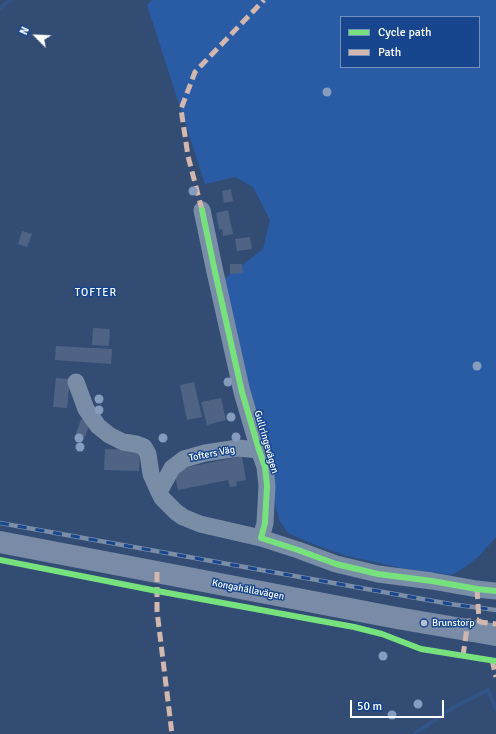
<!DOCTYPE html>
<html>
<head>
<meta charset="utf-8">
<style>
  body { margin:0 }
  #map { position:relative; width:496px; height:734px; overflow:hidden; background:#324c74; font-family:Signika,sans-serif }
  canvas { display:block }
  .legend { position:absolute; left:340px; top:16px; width:140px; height:52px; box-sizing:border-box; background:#17468f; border:1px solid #7490bc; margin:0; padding:5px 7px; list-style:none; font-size:12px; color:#fff }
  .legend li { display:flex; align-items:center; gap:8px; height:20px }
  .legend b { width:20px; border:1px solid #7490bc }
  .north { position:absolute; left:16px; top:16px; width:40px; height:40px; -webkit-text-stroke:3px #17468f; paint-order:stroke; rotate:294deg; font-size:11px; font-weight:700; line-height:16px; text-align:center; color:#fff }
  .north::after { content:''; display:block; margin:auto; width:14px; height:18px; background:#fff; clip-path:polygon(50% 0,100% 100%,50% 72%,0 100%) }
  .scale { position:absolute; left:350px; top:700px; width:94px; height:18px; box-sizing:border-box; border:2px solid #fff; border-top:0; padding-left:5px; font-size:12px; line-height:14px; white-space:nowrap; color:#fff; -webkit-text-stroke:3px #17468f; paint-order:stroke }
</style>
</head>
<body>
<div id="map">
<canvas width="496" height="734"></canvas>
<ul class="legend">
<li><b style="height:5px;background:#77e17e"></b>Cycle path</li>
<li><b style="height:5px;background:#d1b7ad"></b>Path</li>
</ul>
<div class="north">N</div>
<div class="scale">50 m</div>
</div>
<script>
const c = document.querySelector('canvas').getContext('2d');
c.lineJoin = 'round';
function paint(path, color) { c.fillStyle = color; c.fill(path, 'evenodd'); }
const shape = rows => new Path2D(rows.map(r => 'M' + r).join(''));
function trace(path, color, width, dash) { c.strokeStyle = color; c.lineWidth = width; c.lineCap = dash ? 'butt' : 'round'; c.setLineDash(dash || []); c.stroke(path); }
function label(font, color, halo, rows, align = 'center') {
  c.font = font + ' Signika,sans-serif'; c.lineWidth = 3; c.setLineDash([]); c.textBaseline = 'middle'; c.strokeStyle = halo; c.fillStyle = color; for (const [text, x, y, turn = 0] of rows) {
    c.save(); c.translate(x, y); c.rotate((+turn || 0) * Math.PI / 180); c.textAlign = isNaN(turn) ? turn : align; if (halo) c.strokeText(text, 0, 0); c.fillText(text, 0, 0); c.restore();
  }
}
paint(shape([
  [152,0,496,0,496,537,478,557,465,567,452,575,401,568,347,556,313,544,288,533,279,520,275,503,271,470,262,446,223,280,263,249,270,220,253,187,235,177,205,184,147,5],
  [341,17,479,17,479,67,341,67]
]), '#2a5ca6');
trace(shape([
  [0,8,11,0],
  [414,734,454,707,488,690,496,709]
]), '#325489', 4);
paint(shape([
  [231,189,233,201,224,203,222,191],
  [228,210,233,234,223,236,222,229,219,230,216,213],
  [22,231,32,234,27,247,18,244],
  [250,237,252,249,237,251,235,239],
  [230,264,242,264,243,273,230,274],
  [93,328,110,329,109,346,92,345],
  [56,346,112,349,111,364,55,360],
  [56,378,70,379,67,408,53,407],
  [194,382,202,417,187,420,180,385],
  [221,398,226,420,207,425,201,402],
  [81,419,90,422,85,437,76,434],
  [105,449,140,450,139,471,104,470],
  [242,456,246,480,236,482,237,486,230,487,228,480,178,490,174,470]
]), '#4f6484');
trace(shape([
  [202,210,215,272,242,392,259,450,265,467,267,486,265,523,261,538,298,550,336,564,378,574,432,581,477,589,496,591],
  [76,382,86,409,98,426,109,435,123,442,136,444,144,447,148,454,151,474,159,492,162,498,176,512,183,517,200,524,261,538],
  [159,492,172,468,184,459,205,453,238,448,259,450]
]), '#798da7', 17);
trace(shape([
  [0,542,397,618,496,635]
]), '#798ba6', 22);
const rail = shape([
  [0,523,450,604,496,610]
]);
trace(rail, '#7b8da7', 4.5);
trace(rail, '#17468f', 3, [9]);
trace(shape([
  [202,210,188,156,181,109,195,72,264,0],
  [157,572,157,611,172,734],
  [477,589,479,620,477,620],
  [479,620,480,622,496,624],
  [463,656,468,621,471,621],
  [492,660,496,677]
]), '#d1b7ad', 5, [10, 5]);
trace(shape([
  [202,210,215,272,242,392,259,450,265,467,267,486,265,523,261,538,298,550,336,564,378,574,432,581,477,589,496,591],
  [0,560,157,591,354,627,382,634,421,649,496,661]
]), '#77e17e', 6);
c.fillStyle = '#869cbe';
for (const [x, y] of [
  [327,92],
  [193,191],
  [477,366],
  [228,382],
  [99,399],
  [99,410],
  [231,417],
  [236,437],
  [79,438],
  [163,438],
  [80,447],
  [383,656],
  [418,704],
  [392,715]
]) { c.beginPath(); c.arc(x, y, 4.5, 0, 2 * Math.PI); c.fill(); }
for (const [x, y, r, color] of [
  [424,623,4,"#b7c0ce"]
]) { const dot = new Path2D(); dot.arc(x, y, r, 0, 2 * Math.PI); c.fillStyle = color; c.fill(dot); trace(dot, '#17468f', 1.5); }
label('10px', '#fff', '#17468f', [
  ["Gullringevägen",266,442,74],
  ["Tofters Väg",212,454,-11],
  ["Kongahällavägen",248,590,11]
]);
label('10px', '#fff', '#17468f', [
  ["Brunstorp",432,623]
], 'left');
c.letterSpacing = '1px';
label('11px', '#fff', '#17468f', [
  ["TOFTER",96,293]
]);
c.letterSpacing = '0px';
</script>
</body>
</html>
